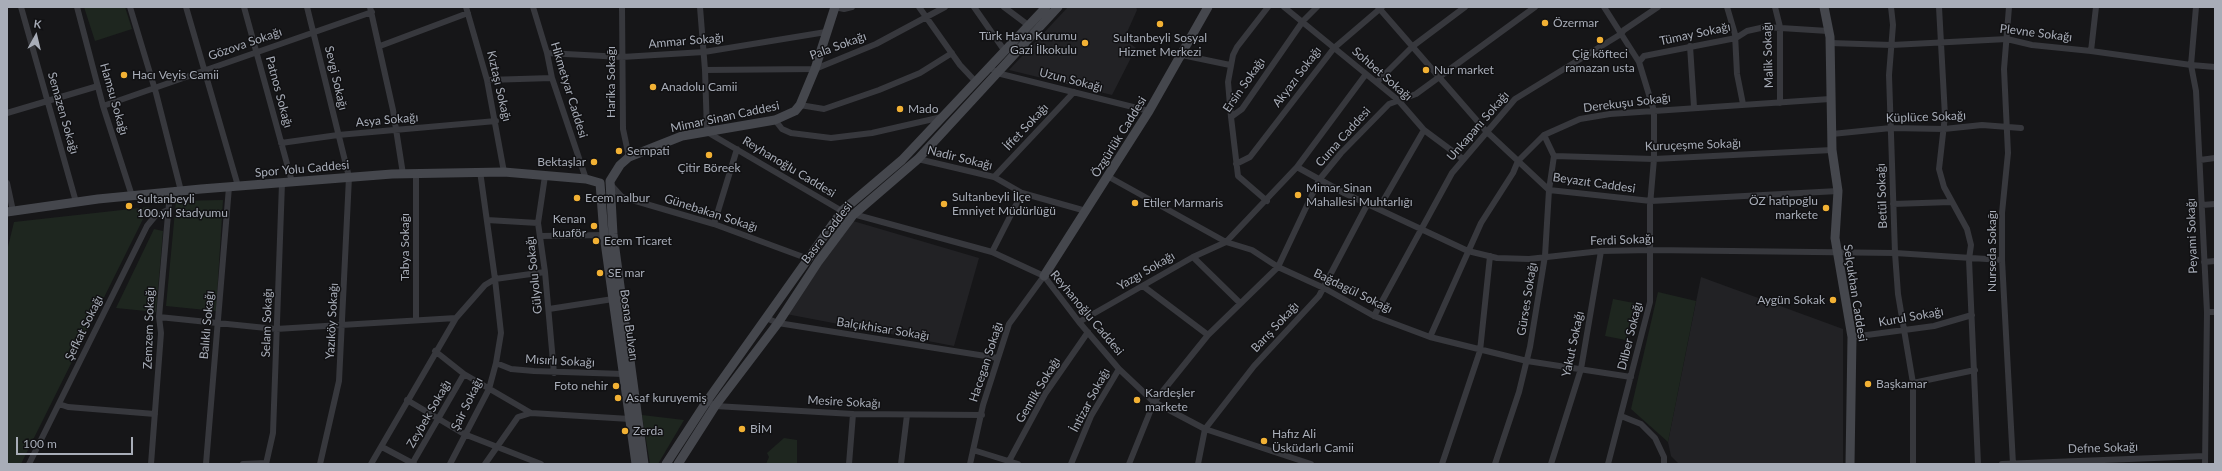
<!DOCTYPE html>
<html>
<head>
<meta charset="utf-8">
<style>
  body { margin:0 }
  #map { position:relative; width:2222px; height:471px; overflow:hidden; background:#161618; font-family:Lato,sans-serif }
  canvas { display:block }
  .frame { position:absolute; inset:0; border:8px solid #a8adb8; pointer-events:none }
  .north { position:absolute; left:16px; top:16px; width:40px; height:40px; -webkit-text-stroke:3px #111113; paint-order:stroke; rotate:8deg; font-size:11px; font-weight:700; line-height:16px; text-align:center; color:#a8adb8 }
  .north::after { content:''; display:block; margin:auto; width:14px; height:18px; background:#a8adb8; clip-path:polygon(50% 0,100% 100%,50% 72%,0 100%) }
  .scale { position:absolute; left:16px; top:437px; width:117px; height:18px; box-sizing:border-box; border:2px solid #a8adb8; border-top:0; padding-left:5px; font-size:12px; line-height:14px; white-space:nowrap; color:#a8adb8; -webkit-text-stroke:3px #111113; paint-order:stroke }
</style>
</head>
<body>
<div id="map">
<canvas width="2222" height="471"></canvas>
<div class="frame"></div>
<div class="north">K</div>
<div class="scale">100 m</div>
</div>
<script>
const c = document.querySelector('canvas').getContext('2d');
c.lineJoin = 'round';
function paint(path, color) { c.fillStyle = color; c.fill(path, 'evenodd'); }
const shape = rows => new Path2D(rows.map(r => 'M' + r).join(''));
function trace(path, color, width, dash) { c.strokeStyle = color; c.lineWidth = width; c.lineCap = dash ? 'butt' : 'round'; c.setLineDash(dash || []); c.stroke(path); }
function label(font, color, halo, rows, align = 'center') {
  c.font = font + ' Lato,sans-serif'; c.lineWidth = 3; c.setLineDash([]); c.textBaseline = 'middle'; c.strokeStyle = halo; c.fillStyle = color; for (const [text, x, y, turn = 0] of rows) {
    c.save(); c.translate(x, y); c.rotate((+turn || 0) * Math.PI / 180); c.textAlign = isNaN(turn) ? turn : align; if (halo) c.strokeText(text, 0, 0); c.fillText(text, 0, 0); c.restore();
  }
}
paint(shape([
  [1068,7,1136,7,1137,10,1124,39,1136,48,1112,95,1009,70],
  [853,221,979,258,954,346,786,314],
  [1701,277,1843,329,1843,464,1679,464,1671,456,1668,442]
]), '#222225');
paint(shape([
  [84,7,125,7,132,29,95,41],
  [223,200,216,311,166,306,176,201],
  [149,207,21,464,7,464,7,251,14,222],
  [154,229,163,231,156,312,116,308],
  [1658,292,1696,301,1668,442,1631,409],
  [1613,299,1634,303,1626,340,1605,336],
  [642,415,684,420,658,464,650,464],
  [784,438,797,440,797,464,766,464,769,457,767,453]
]), '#1e261f');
trace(shape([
  [21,7,76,202],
  [77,7,103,106,132,196],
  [130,7,156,93,181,191],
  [186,7,238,186],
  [244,7,292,182],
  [307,7,349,177,339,381,320,464],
  [370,7,393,110,403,174],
  [466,7,487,80,504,172],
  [533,7,547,53,552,78,586,179],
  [622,7,623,129,629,157],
  [700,7,705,70,707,132,842,211,992,252,1044,276,1079,322,1119,369,1154,402,1205,429,1311,464],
  [835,7,844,9,852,7],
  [919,7,960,65,976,82],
  [974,7,1004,50],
  [1004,7,1028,25],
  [1284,7,1398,100,1424,130,1463,159],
  [1378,7,1486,131,1549,190,1651,201,1838,191],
  [1604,7,1639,62,1654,111,1654,159,1650,205,1650,302,1608,464],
  [1727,7,1735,34,1737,74,1743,104],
  [1775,7,1780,27,1780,103],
  [1891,7,1893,25,1889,75,1895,253,1898,294,1913,383,1913,464],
  [1939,7,1945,116,1939,169,1944,187,1967,229,1971,245,1969,259,1978,464],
  [2009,7,2004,69,2008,153,2002,213,2002,260,2013,464],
  [2196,7,2191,65,2196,91,2207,312,2205,464],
  [1830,43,1892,45,2007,39,2032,45,2091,51,2191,65,2215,67],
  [380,46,468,13],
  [1690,46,1694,107],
  [2091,51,2096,7],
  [547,53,622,57,704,52,826,32],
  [1182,55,1230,65],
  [1639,62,1644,56,1736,38,1747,31,1765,27,1828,31],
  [990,67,997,73,1149,111],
  [705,70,815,69,876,44,945,7],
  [487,80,552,78],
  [1377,82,1413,46,1465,7],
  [800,105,824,109,879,90,920,73,952,53],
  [103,106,372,12],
  [7,113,98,86],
  [1231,117,1228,82,1233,55,1237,47,1268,7],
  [775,120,782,129,791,133,831,138,872,133,942,117],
  [1832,134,1891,128,1944,129,1982,125,2021,128],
  [281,143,338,135,496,121],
  [1554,156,1654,159,1832,150],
  [918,159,994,177,1022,193,1086,211],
  [2200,160,2215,158],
  [1236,164,1250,157,1334,48,1382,7],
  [1297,167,1344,193,1468,251,1497,258,1529,259,1601,251,1651,250,1895,253,2002,260],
  [416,173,416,320],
  [545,176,538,223,545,272,554,373],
  [994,177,1074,92],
  [1109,177,1226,242,1252,250,1278,267,1324,288,1374,316,1430,337,1527,361,1631,377],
  [7,183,13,211],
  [612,186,622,197,714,224,806,258],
  [1267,201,1238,176,1231,117,1242,109,1303,21,1317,7],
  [1893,204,1951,202],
  [2202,205,2215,204],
  [1379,208,1424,130],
  [487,220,538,223],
  [714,224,737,149],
  [541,236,604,235],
  [992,252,1022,193],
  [1193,257,1240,303],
  [2204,262,2215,261],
  [1143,286,1208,335],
  [549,309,613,299],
  [2207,312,2215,312],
  [1374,316,1452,173,1515,99,1621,34,1624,30,1658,7],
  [159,317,276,329,456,318],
  [766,318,778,323,998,358],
  [1079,322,1193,257,1226,242,1297,167,1366,74],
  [1430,337,1481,223,1513,173,1518,161,1544,135,1580,119,1610,114,1830,99],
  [1852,337,1934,326,1972,315],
  [435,351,464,374,531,413],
  [496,363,511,369,534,371,623,374],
  [1913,383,1975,370],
  [407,400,464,434,541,464],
  [707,401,715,406,853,414,982,415],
  [59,404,68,407,155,414],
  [1621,416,1641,424,1655,438,1664,457,1664,464],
  [382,447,414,464],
  [973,450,1018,464],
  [1009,461,1045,394,1088,332],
  [29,464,147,226,156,215,168,210],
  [151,464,161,333,159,317,170,192],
  [206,464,229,187],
  [243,464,266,463],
  [266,464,273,433,282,183],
  [371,464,456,318,485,285,495,279,480,171],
  [412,464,464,374],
  [450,464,489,389,496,363,501,333,495,279,545,272],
  [485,464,518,417,531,413,630,419],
  [849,464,853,414],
  [901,464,907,415],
  [970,464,983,405,1009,324,1044,276],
  [1071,464,1091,416,1119,369],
  [1129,464,1154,402,1208,335,1278,267,1319,180,1341,153,1389,104,1416,94,1535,7],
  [1198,464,1205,429,1254,366,1319,296,1368,203],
  [1442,464,1480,351,1490,256],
  [1495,464,1519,392,1530,347,1545,256,1549,190,1554,156,1544,135],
  [1551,464,1581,369,1601,251],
  [2002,464,2205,456]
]), '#37383d', 6);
trace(shape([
  [1824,7,1830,37,1832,150,1838,191,1835,238,1852,337,1850,464],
  [610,181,620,165,629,157,682,136,775,120,795,111,800,105,815,69,835,7],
  [610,181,613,234,644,464],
  [600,183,604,235,636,464],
  [7,212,98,199,201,189,392,174,504,172,586,179,600,183],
  [1044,276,1149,111,1208,7],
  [666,464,707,401,842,211,902,160,1046,7],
  [678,464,715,406,778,323,818,262,853,215,918,159,1058,7]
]), '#45474d', 9);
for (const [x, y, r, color] of [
  [1545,23,4,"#f2b134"],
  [1160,24,4,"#f2b134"],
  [1600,40,4,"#f2b134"],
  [1085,43,4,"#f2b134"],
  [1426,70,4,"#f2b134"],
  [124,75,4,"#f2b134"],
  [653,87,4,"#f2b134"],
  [900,109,4,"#f2b134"],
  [619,151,4,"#f2b134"],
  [709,155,4,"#f2b134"],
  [594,162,4,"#f2b134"],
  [1298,195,4,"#f2b134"],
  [577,198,4,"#f2b134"],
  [1135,203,4,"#f2b134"],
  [944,204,4,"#f2b134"],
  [129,206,4,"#f2b134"],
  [1826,208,4,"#f2b134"],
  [594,226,4,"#f2b134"],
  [596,241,4,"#f2b134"],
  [600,273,4,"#f2b134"],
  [1833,300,4,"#f2b134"],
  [1868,384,4,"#f2b134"],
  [616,386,4,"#f2b134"],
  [618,398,4,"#f2b134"],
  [1137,400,4,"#f2b134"],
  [742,429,4,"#f2b134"],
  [625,431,4,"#f2b134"],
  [1264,441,4,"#f2b134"]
]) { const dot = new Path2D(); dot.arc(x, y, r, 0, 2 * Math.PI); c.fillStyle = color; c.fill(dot); trace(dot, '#111113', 1.5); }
label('12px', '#a8adb8', '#111113', [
  ["Özermar",1553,23],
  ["Türk Hava Kurumu",1077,36,"right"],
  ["Gazi İlkokulu",1077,50,"right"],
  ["Sultanbeyli Sosyal",1160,38,"center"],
  ["Hizmet Merkezi",1160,52,"center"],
  ["Çiğ köfteci",1600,54,"center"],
  ["ramazan usta",1600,68,"center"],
  ["Nur market",1434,70],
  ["Hacı Veyis Camii",132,75],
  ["Anadolu Camii",661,87],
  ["Mado",908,109],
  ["Sempati",627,151],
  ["Bektaşlar",586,162,"right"],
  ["Çitir Böreek",709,168,"center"],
  ["Mimar Sinan",1306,188],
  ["Mahallesi Muhtarlığı",1306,202],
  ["Sultanbeyli İlçe",952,197],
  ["Emniyet Müdürlüğü",952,211],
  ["Ecem nalbur",585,198],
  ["Sultanbeyli",137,199],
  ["100.yıl Stadyumu",137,213],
  ["ÖZ hatipoğlu",1818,201,"right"],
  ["markete",1818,215,"right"],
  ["Etiler Marmaris",1143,203],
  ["Kenan",586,219,"right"],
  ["kuaför",586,233,"right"],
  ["Ecem Ticaret",604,241],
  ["SE mar",608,273],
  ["Aygün Sokak",1825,300,"right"],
  ["Başkamar",1876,384],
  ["Foto nehir",608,386,"right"],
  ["Kardeşler",1145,393],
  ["markete",1145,407],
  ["Asaf kuruyemiş",626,398],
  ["BİM",750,429],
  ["Zerda",633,431],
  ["Hafız Ali",1272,434],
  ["Üsküdarlı Camii",1272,448]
], 'left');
label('12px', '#a8adb8', '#111113', [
  ["Plevne Sokağı",2036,33,7],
  ["Tümay Sokağı",1695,34,-12],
  ["Ammar Sokağı",686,41,-5],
  ["Gözova Sokağı",245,44,-19],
  ["Pala Sokağı",838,46,-20],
  ["Malik Sokağı",1768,55,-92],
  ["Sohbet Sokağı",1382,74,41],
  ["Akyazı Sokağı",1297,77,-53],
  ["Sevgi Sokağı",336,78,77],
  ["Uzun Sokağı",1071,80,14],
  ["Harika Sokağı",611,82,-90],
  ["Ersin Sokağı",1244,85,-55],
  ["Kıztaşı Sokağı",499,86,77],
  ["Hikmetyar Caddesi",569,90,73],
  ["Patnos Sokağı",279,92,75],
  ["Hamsu Sokağı",114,99,74],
  ["Derekuşu Sokağı",1627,103,-7],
  ["Semazen Sokağı",63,113,74],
  ["Mimar Sinan Caddesi",725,117,-12],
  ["Küplüce Sokağı",1926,117,-2],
  ["Asya Sokağı",387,120,-5],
  ["Unkapanı Sokağı",1478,126,-49],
  ["İffet Sokağı",1026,127,-47],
  ["Özgürlük Caddesi",1119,137,-58],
  ["Cuma Caddesi",1343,137,-48],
  ["Kuruçeşme Sokağı",1693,145,-2],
  ["Nadir Sokağı",960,158,14],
  ["Reyhanoğlu Caddesi",789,167,31],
  ["Spor Yolu Caddesi",302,169,-5],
  ["Beyazıt Caddesi",1594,183,8],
  ["Betül Sokağı",1882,196,-92],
  ["Günebakan Sokağı",711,213,18],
  ["Basra Caddesi",827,233,-52],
  ["Peyami Sokağı",2192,236,-92],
  ["Ferdi Sokağı",1622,240,-2],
  ["Tabya Sokağı",405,247,-90],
  ["Nurseda Sokağı",1992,251,-90],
  ["Yazgı Sokağı",1146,271,-30],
  ["Gülyolu Sokağı",534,275,-96],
  ["Bağdagül Sokağı",1353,291,26],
  ["Selçukhan Caddesi",1855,293,81],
  ["Gürses Sokağı",1527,299,-81],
  ["Reyhanoğlu Caddesi",1087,313,50],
  ["Kurul Sokağı",1911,317,-10],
  ["Yazıköy Sokağı",332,321,-87],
  ["Selam Sokağı",267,323,-88],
  ["Balıklı Sokağı",207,325,-85],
  ["Bosna Bulvarı",629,325,82],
  ["Barış Sokağı",1275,327,-47],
  ["Şefkat Sokağı",84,328,-64],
  ["Zemzem Sokağı",149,328,-88],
  ["Balçıkhisar Sokağı",883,329,9],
  ["Dilber Sokağı",1630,336,-76],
  ["Yakut Sokağı",1573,344,-78],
  ["Mısırlı Sokağı",560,361,3],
  ["Hacegan Sokağı",986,362,-72],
  ["Gemlik Sokağı",1038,390,-59],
  ["İntizar Sokağı",1090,400,-62],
  ["Mesire Sokağı",844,402,3],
  ["Şair Sokağı",467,404,-64],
  ["Zeybek Sokağı",429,414,-60],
  ["Defne Sokağı",2103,448,-2]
]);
</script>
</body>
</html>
